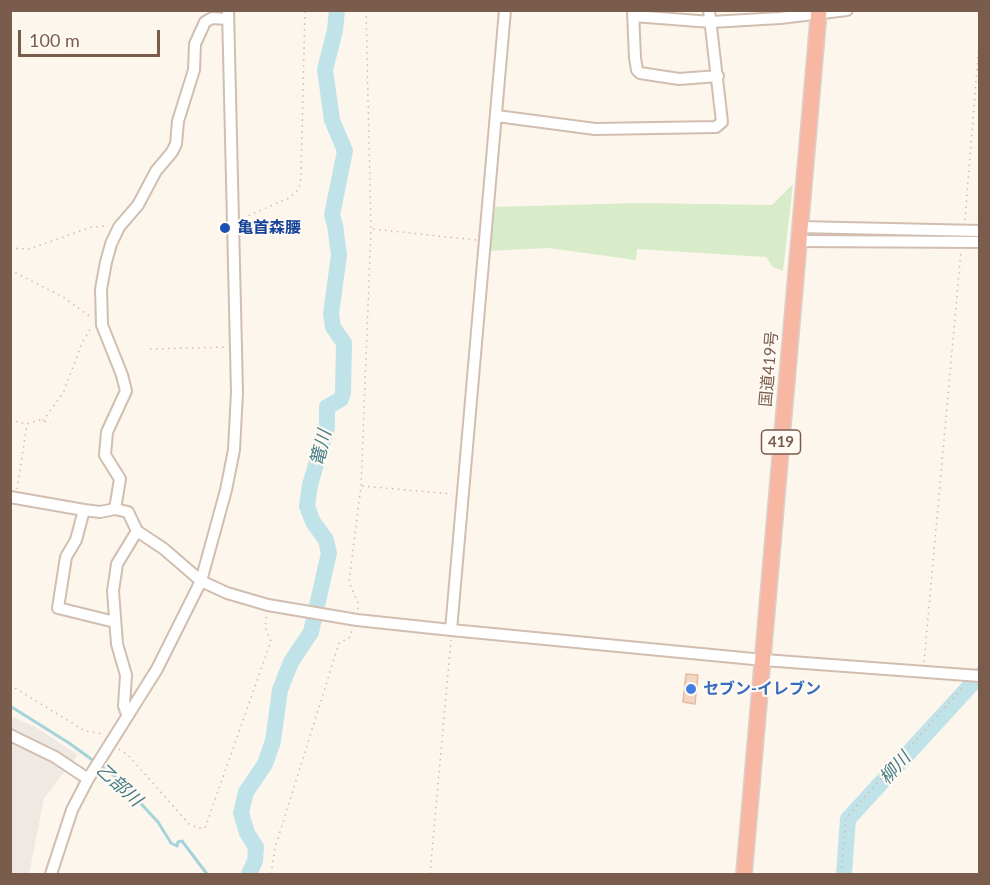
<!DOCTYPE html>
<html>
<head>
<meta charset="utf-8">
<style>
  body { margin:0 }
  #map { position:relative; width:990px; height:885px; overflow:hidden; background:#fdf6ec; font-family:Lato,sans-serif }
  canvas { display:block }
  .frame { position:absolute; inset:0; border:12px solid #7a5c4d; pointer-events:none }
  .scale { position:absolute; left:18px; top:30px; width:142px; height:27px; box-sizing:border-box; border:3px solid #7a5c4d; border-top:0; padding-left:8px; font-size:18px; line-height:21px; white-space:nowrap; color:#7a5c4d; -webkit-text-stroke:4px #fffaf3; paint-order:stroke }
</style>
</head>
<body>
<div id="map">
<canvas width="990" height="885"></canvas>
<div class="frame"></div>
<div class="scale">100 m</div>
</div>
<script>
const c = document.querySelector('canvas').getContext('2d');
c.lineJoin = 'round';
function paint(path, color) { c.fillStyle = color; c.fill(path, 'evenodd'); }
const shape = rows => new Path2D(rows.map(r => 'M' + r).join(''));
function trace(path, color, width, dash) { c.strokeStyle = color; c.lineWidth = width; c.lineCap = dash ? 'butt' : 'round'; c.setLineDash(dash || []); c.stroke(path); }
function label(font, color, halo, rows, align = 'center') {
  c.font = font + ' Lato,"Noto Sans JP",sans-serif'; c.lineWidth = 4.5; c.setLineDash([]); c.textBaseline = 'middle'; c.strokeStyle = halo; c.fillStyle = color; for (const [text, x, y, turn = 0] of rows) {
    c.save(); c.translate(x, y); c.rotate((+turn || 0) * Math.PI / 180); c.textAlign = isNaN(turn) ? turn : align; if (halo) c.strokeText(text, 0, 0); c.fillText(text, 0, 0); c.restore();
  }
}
paint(shape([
  [10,716,34,726,78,755,44,798,29,874,11,874]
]), '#efe9e4');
paint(shape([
  [793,184,783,271,773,267,766,257,637,249,636,260,548,248,488,251,492,207,639,203,772,205]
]), '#d8ecc9');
trace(shape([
  [10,706,69,743,116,777,158,822,171,843,177,846,178,842,182,841,207,874]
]), '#a5d3da', 3);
trace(shape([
  [249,874,255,861,256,847,247,833,241,813,246,792,265,764,273,741,280,690,291,662,311,632,329,553,326,540,313,522,307,506,310,485,327,427,327,407,341,399,343,393,344,343,333,327,331,314,339,255,335,225,332,215,345,151,332,120,325,70,335,30,337,10],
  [844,874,848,819,980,675]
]), '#bfe3e8', 16);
const building = shape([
  [686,674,698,675,695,704,683,702,686,674]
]);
paint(building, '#f3d5c3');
trace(building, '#e6bba3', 1.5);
const minor = shape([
  [633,11,635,58,637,70,640,73,679,79,718,76],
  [634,16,711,22,780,18,847,10],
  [497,116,595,129,716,127,722,122,709,10],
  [799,227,980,231],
  [798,241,980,242],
  [10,497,84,510,100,512,115,509,128,512,137,531,164,549,201,581,227,593,268,605,357,620,451,630,764,660,980,676],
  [115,509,120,479,105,455,107,432,126,391,122,375,102,325,101,289,106,262,111,244,119,227,138,205,156,171,172,152,176,144,178,121,194,70,195,44,205,22,212,18,228,19],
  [84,510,76,540,66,557,58,608,115,622],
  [451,630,505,10],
  [127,714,124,706,126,675,117,644,113,591,117,564,137,531],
  [10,735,55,757,88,779],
  [51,874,72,810,88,779,157,669,201,581,226,490,234,450,237,392,228,10]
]);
const highway = shape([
  [744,874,819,10]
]);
trace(minor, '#d1beb0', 14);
trace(highway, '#dad1cd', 18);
trace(shape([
  [243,218,289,198,299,189,301,177,305,10],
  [965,220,980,31],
  [373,229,476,240],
  [10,248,29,249,92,227,108,226],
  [10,270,63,297,92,318],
  [150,349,227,347],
  [10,420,27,424,39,420,51,423],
  [43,421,64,391,82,343,92,326],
  [362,486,452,494],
  [17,489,27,424],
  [358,609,358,603,349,582,361,486,371,229,366,10],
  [924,662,961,251],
  [10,685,85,731,104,734],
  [119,749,128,755,189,824,199,828,205,828,271,641,265,627,267,614],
  [271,874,275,848,339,643,349,638,352,631],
  [430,874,451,640],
  [841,874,846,818,964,686]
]), '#d9b8a5', 1.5, [1.5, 4.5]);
trace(minor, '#fff', 10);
trace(highway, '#f7b7a3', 15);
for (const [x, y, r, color] of [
  [225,228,6,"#1a4fb4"],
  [691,689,6,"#3f7fe0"]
]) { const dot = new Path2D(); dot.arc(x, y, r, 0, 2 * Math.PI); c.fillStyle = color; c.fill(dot); trace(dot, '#fffaf3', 2); }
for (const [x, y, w] of [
  [781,442,39]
]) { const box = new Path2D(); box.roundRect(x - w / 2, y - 12, w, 24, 4.5); c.fillStyle = '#fffaf3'; c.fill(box); trace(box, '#7a5c4d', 1.5); }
label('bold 15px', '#7a5c4d', null, [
  ["419",781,442]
]);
label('bold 16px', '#164399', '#fffaf3', [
  ["亀首森腰",237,228]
], 'left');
label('16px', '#7a5c4d', '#fffaf3', [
  ["国道419号",769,369,-85]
]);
label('bold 16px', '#366cbe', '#fffaf3', [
  ["セブン-イレブン",703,689]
], 'left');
label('italic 18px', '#437c86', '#fffaf3', [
  ["篭川",321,448,-77],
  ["柳川",895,768,-48],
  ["乙部川",119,785,42]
]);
</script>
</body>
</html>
